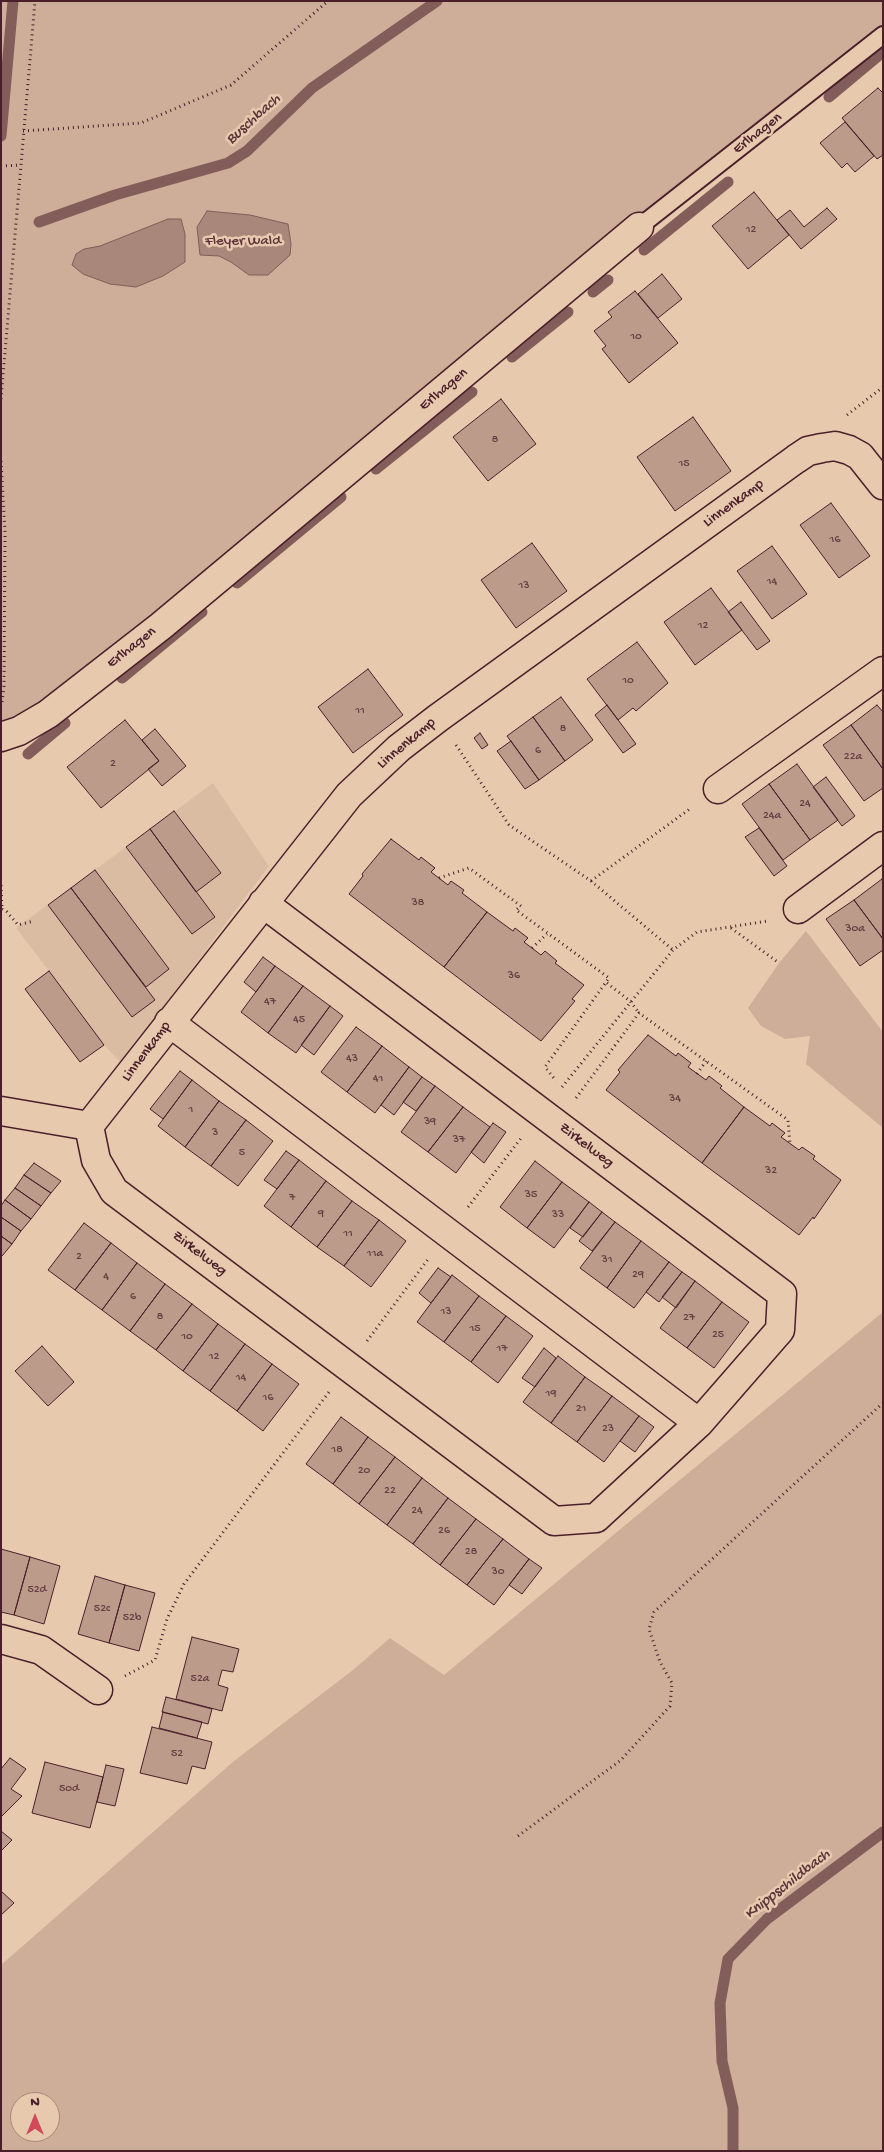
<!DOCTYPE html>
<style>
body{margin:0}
#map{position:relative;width:884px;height:2152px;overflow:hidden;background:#e7caae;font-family:"Gochi Hand",sans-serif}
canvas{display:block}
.frame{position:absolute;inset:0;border:2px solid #4a1f2b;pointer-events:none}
.north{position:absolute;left:10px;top:2092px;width:50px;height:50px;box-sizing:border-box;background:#e7caae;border:1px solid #a8867a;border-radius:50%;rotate:0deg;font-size:14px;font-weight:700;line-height:20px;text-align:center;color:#4a1f2b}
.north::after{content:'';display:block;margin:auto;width:18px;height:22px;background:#d1495b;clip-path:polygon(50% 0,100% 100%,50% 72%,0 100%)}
</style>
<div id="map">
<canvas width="884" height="2152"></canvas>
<div class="frame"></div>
<div class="north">N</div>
</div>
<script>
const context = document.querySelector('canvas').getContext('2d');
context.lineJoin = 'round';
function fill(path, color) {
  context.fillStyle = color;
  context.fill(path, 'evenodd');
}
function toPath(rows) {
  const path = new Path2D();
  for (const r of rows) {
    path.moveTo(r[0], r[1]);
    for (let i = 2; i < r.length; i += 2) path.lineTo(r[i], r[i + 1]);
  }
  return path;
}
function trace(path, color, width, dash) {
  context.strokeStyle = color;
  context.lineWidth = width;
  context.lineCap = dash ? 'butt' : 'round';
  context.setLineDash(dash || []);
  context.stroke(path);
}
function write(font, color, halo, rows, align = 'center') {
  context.font = font + ' "Gochi Hand",sans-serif';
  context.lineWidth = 5;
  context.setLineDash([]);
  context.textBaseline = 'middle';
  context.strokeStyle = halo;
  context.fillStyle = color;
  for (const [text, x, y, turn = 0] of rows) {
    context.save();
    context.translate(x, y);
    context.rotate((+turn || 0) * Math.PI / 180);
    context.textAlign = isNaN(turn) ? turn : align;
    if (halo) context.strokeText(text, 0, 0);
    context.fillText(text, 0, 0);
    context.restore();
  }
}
const built = toPath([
 [213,783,269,866,121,1063,104,1045,80,1062,25,989,49,971,16,928]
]);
const green = toPath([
 [1,1,883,1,883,35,1,737],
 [806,931,883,1032,883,1128,806,1064,810,1036,785,1039,761,1026,748,1008,779,963],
 [883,1312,883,2151,1,2151,1,1965,234,1761,353,1670,390,1638,444,1675],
 [20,2102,50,2102,50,2132,20,2132]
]);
const water = toPath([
 [207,211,250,215,288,224,291,244,290,255,268,275,249,275,231,262,219,256,200,255,197,227,207,211],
 [168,219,181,219,185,234,185,262,163,276,136,287,110,284,83,274,72,265,76,254,84,249,100,246,168,219]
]);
const stream = toPath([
 [829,97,883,52],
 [1,136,13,1],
 [39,222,115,195,228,163,247,151,312,88,437,1],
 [644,250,728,182],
 [593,292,608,280],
 [512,357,568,312],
 [376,469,472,392],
 [237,583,341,497],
 [122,678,202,612],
 [28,754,65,723],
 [733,2151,733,2108,722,2061,720,2003,728,1959,767,1919,883,1832]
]);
const building = toPath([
 [878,88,883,93,883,155,877,159,842,118,878,88],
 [845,122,874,156,855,172,847,163,842,168,820,143,845,122],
 [754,192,789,235,748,269,712,226,754,192],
 [827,208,837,219,801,249,777,220,790,210,804,227,827,208],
 [662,274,682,299,658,318,638,294,662,274],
 [635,291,678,343,629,383,602,349,606,346,594,331,612,317,608,312,635,291],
 [501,399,536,444,488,481,453,437,501,399],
 [693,417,731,471,675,511,637,457,693,417],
 [831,503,870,556,839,578,800,525,831,503],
 [532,543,567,591,516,628,481,580,532,543],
 [772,546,807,594,772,619,737,571,772,546],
 [711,588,742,630,695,665,664,622,711,588],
 [741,602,770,641,757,650,728,612,741,602],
 [637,642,668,683,636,711,633,708,618,720,587,679,637,642],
 [368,669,403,715,353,753,318,707,368,669],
 [561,697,593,740,565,761,533,717,561,697],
 [607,705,636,744,623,753,595,715,607,705],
 [877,705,883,712,883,769,851,725,877,705],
 [533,717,565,761,539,780,507,736,533,717],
 [125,720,159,761,101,808,67,767,125,720],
 [851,725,883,769,883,788,864,801,823,745,851,725],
 [155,729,186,766,162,786,148,769,159,761,142,740,155,729],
 [480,733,488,745,482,749,474,738,480,733],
 [511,741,539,780,525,789,497,751,511,741],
 [797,764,838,820,810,840,769,784,797,764],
 [826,777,855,816,842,826,813,787,826,777],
 [769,784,810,840,783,860,742,804,769,784],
 [174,811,221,873,196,892,150,829,174,811],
 [759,828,787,866,774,876,745,837,759,828],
 [150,829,215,917,192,934,126,847,150,829],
 [391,839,419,860,421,857,435,868,431,872,448,885,451,881,464,890,462,893,487,912,444,967,349,894,363,876,362,874,391,839],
 [95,870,169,969,146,987,71,888,95,870],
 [882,879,883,881,883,939,854,900,882,879],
 [71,888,155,1000,132,1017,48,905,71,888],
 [854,900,883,939,883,950,860,966,826,919,854,900],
 [487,912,513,931,515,928,528,938,524,942,541,955,545,951,557,961,555,963,584,985,572,999,575,1001,541,1041,444,967,487,912],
 [263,957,275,966,256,992,244,982,263,957],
 [275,966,303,986,268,1033,241,1012,275,966],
 [49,971,104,1045,80,1062,25,989,49,971],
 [303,986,330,1006,296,1053,268,1033,303,986],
 [330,1006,343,1016,314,1055,301,1045,330,1006],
 [356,1027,382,1046,347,1092,321,1072,356,1027],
 [648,1035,676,1056,678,1053,691,1063,688,1067,706,1080,709,1076,722,1086,720,1088,744,1107,702,1163,606,1090,620,1072,618,1070,648,1035],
 [382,1046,409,1067,375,1113,347,1092,382,1046],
 [409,1067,422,1077,394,1115,381,1105,409,1067],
 [180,1071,192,1080,163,1119,150,1109,180,1071],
 [422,1077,435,1086,416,1111,403,1102,422,1077],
 [192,1080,219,1101,185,1147,158,1126,192,1080],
 [435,1086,463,1107,428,1152,401,1132,435,1086],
 [219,1101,246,1120,211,1166,185,1147,219,1101],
 [463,1107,490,1127,456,1173,428,1152,463,1107],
 [744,1107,770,1126,772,1123,785,1133,781,1137,799,1150,802,1147,815,1156,813,1159,841,1180,814,1219,813,1217,799,1235,702,1163,744,1107],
 [246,1120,273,1141,238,1186,211,1166,246,1120],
 [493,1123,506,1132,484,1163,471,1152,493,1123],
 [286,1151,299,1160,277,1189,264,1180,286,1151],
 [299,1160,326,1181,291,1227,264,1206,299,1160],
 [535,1161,562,1182,527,1228,500,1207,535,1161],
 [34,1163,61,1181,51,1193,24,1175,34,1163],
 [24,1175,51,1193,41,1206,15,1188,24,1175],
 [326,1181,352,1201,317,1247,291,1227,326,1181],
 [562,1182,589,1202,554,1248,527,1228,562,1182],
 [15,1188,41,1206,31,1219,5,1200,15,1188],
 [5,1200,31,1219,21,1231,1,1217,1,1206,5,1200],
 [352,1201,379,1220,344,1266,317,1247,352,1201],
 [589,1202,602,1212,583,1237,570,1228,589,1202],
 [602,1212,615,1222,592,1251,579,1241,602,1212],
 [1,1217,21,1231,12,1244,1,1236,1,1217],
 [379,1220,406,1241,371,1287,344,1266,379,1220],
 [615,1222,641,1241,607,1288,580,1268,615,1222],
 [84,1223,111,1243,75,1290,48,1270,84,1223],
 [1,1236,12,1244,2,1256,1,1256,1,1236],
 [641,1241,669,1262,634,1308,607,1288,641,1241],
 [111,1243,137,1263,102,1310,75,1290,111,1243],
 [669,1262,682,1272,659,1302,646,1292,669,1262],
 [137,1263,165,1284,130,1331,102,1310,137,1263],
 [438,1268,451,1277,431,1303,419,1293,438,1268],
 [682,1272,695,1281,676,1308,662,1297,682,1272],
 [452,1275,479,1296,444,1342,417,1322,452,1275],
 [695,1281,722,1302,687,1348,660,1328,695,1281],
 [165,1284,192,1304,156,1350,130,1331,165,1284],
 [479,1296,506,1316,471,1362,444,1342,479,1296],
 [722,1302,749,1322,714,1368,687,1348,722,1302],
 [192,1304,218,1324,183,1371,156,1350,192,1304],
 [506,1316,533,1336,498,1383,471,1362,506,1316],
 [218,1324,245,1344,210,1391,183,1371,218,1324],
 [245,1344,272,1364,237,1411,210,1391,245,1344],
 [42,1346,74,1382,48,1406,15,1371,42,1346],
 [544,1348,556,1358,535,1387,522,1378,544,1348],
 [558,1356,585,1377,551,1423,523,1402,558,1356],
 [272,1364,299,1384,263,1431,237,1411,272,1364],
 [585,1377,612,1396,577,1442,551,1423,585,1377],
 [612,1396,639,1416,604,1462,577,1442,612,1396],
 [639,1416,654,1427,635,1452,620,1441,639,1416],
 [341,1417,368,1437,333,1484,306,1464,341,1417],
 [368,1437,395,1457,359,1504,333,1484,368,1437],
 [395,1457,422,1478,387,1525,359,1504,395,1457],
 [422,1478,448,1498,413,1544,387,1525,422,1478],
 [448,1498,476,1519,440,1565,413,1544,448,1498],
 [476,1519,503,1539,467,1585,440,1565,476,1519],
 [503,1539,529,1559,494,1605,467,1585,503,1539],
 [1,1549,30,1557,14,1615,1,1612,1,1549],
 [30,1557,60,1566,44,1624,14,1615,30,1557],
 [529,1559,542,1568,522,1594,509,1585,529,1559],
 [95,1576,125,1585,109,1643,78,1634,95,1576],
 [125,1585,155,1593,139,1651,109,1643,125,1585],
 [192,1637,239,1649,233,1672,222,1670,218,1685,228,1688,222,1711,176,1699,192,1637],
 [166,1697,212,1709,208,1724,162,1712,166,1697],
 [163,1712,202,1722,197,1738,159,1728,163,1712],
 [152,1727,212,1742,205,1769,192,1766,187,1784,140,1773,152,1727],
 [10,1758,26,1769,11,1789,22,1796,1,1817,1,1769,10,1758],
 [45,1762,103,1777,90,1828,32,1813,45,1762],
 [106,1765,124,1769,115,1806,97,1802,106,1765],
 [1,1831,12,1840,1,1851,1,1831],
 [1,1891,14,1903,1,1915,1,1891]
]);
const path = toPath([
 [23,131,141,123,231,85,328,1],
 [1,166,21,165],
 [1,399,35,1],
 [847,415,883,387],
 [1,461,5,532,4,687,1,687],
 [2,702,4,687],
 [456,745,509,825,591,881,673,950],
 [439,878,469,868,521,906,516,910,609,978,545,1067,556,1081],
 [591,881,691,808],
 [1,885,2,909],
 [2,909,7,912,18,925,34,921],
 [731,928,779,963],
 [532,948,547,934],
 [607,983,630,1001,639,1013],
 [697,1074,706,1061],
 [562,1087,673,950,697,932,768,921],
 [576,1098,639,1013,788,1120,790,1144],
 [468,1207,522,1137],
 [367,1341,429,1258],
 [125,1676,155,1660,167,1619,184,1584,329,1392],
 [518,1836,621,1760,670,1706,672,1683,660,1662,649,1629,654,1612,883,1403]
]);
const lane = toPath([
 [639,227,883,35]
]);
const street = toPath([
 [1,737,19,731,48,714,161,626,639,227],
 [718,789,883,671],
 [798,909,883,846],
 [169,1022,699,1423],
 [1,1111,89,1126,349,795,399,748,438,718,796,459,808,451,822,448,835,446,849,450,860,456,883,485],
 [89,1126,96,1160,114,1191,554,1521,596,1518,699,1423,780,1330,782,1294,263,903],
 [1,1639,41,1650,98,1690]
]);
const numberNames = [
 ["12",751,230],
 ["10",636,337],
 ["8",495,440],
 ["15",684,464],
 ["16",835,540],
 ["14",772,582],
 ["13",524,586],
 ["12",703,626],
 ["10",628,681],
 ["11",360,711],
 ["8",563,729],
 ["6",538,751],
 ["22a",853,757],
 ["2",113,764],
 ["24",805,804],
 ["24a",772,816],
 ["38",418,903],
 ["30a",855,929],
 ["36",514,976],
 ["47",270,1002],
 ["45",299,1020],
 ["43",352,1059],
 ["41",378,1079],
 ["34",675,1099],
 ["1",191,1110],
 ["39",430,1122],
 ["3",215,1133],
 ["37",459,1140],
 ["5",242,1153],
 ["32",771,1171],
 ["35",531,1195],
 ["7",292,1198],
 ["9",321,1214],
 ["33",558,1215],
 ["11",348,1234],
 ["11a",375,1254],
 ["2",79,1257],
 ["31",607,1260],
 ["29",638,1275],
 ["4",106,1277],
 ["6",133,1297],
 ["13",446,1312],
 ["8",160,1317],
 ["27",689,1318],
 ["15",475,1329],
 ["25",718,1335],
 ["10",187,1337],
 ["17",502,1349],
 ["12",214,1357],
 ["14",241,1378],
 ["19",551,1394],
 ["16",268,1398],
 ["21",581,1409],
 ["23",608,1429],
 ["18",337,1450],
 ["20",364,1471],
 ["22",390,1491],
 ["24",417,1511],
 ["26",444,1531],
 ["28",471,1552],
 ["30",498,1572],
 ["52d",37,1590],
 ["52c",102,1609],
 ["52b",132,1618],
 ["52a",200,1679],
 ["52",177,1754],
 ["50d",69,1789]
];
const streetNames = [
 ["Erlhagen",758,134,-38],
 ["Erlhagen",444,390,-40],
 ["Linnenkamp",734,504,-36],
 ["Erlhagen",132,648,-38],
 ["Linnenkamp",407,744,-40],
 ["Linnenkamp",147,1052,-53],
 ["Zirkelweg",586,1146,37],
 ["Zirkelweg",199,1254,37]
];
const parkNames = [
 ["Fleyer Wald",243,242]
];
const waterNames = [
 ["Buschbach",254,120,-42],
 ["Knippschildbach",788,1885,-38]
];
fill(built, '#dabca3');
fill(green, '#ceae99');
fill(water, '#a9877a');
trace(water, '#835d5a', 1);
trace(stream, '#835d5a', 11);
fill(building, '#bc9b8a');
trace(building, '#4a1f2b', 1);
trace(lane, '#4a1f2b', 20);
trace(street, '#4a1f2b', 31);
trace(path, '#4a1f2b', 3, [1, 4]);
trace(lane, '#e7caae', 16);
trace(street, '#e7caae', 28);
write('12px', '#663e43', null, numberNames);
write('15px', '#4a1f2b', '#e7caae', streetNames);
write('15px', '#5e343c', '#e7caae', parkNames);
write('italic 16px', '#5d343b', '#e7caae', waterNames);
</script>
